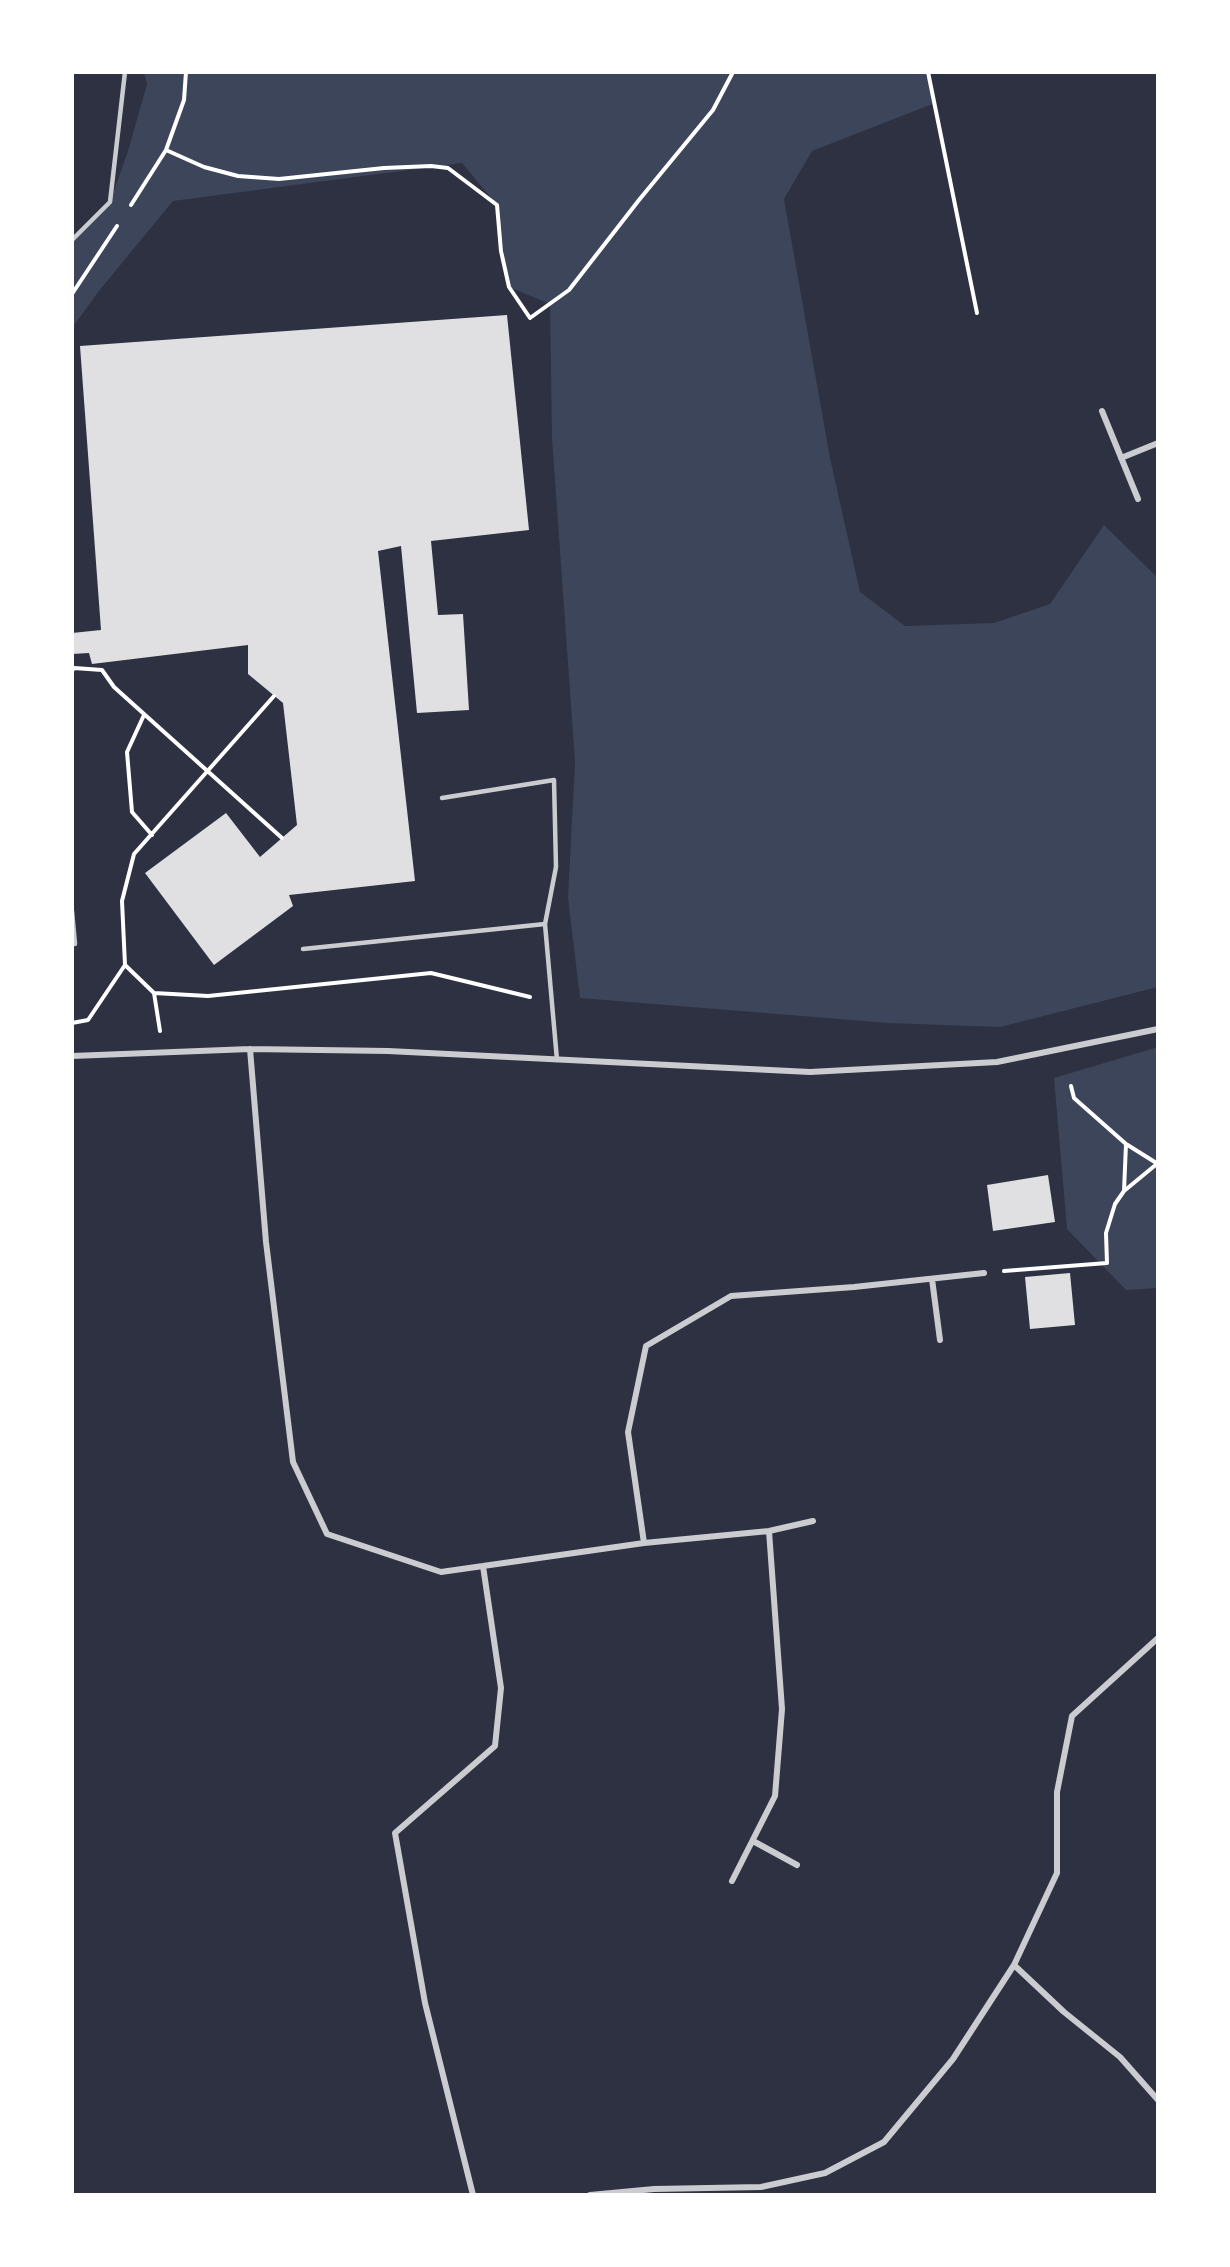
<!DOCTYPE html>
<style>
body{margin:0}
#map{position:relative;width:1230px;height:2267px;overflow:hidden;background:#2d3142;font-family:Commissioner,sans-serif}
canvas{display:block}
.frame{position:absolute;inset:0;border:74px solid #fff;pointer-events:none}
</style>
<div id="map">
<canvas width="1230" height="2267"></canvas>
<div class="frame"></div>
</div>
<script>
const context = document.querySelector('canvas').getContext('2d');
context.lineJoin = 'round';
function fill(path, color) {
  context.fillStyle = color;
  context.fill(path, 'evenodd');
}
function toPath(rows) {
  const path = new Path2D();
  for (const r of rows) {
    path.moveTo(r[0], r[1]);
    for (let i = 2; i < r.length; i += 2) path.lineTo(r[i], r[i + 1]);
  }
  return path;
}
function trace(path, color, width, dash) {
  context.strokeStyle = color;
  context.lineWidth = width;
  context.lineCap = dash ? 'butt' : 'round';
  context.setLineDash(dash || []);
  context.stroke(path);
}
const green = toPath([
 [144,72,925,72,935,103,812,151,784,199,830,458,860,592,905,626,994,623,1050,604,1104,525,1158,578,1158,987,1000,1027,888,1023,580,998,568,898,575,762,552,438,550,304,509,287,497,205,462,163,173,201,99,291,72,328,72,240,110,202,128,151,147,84],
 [1158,1047,1158,1288,1126,1290,1067,1229,1054,1078]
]);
const building = toPath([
 [507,315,529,530,431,541,438,615,463,614,469,710,417,713,401,546,378,551,415,881,289,895,293,906,214,965,145,873,226,813,260,857,297,825,283,703,248,674,248,645,92,664,89,653,72,654,72,633,101,630,80,346],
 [1048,1175,1055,1222,993,1231,987,1185],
 [1070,1273,1075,1325,1030,1329,1025,1277]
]);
const path = toPath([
 [928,72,977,313],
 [166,150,204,167,238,176,279,179,384,168,431,166,448,168,497,205,501,251,509,287,530,318,569,290,639,200,713,110,733,72],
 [131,205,166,150,184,100,186,72],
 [72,294,117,226],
 [72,671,74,668,102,670,114,687,282,838],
 [144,715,127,752,132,812,152,835],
 [125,965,122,901,134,854,274,696],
 [154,993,208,996,431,973,530,997],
 [72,1023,88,1020,125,965,154,993,160,1031],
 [1071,1086,1074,1098,1126,1144,1158,1164],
 [1124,1191,1126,1144],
 [1004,1271,1107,1263,1106,1233,1115,1204,1124,1191,1158,1163]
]);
const service = toPath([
 [72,240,110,202,125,72],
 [442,798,554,780,556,867,545,924],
 [72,911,75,944,72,944],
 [303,949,545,924,557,1060]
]);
const minor = toPath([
 [1102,411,1138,499],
 [1121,458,1158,443],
 [250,1049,266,1242,293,1462,327,1534,441,1572,644,1543,769,1531,813,1521],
 [72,1056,250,1049,388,1051,810,1072,997,1062,1158,1029],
 [932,1279,940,1340],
 [644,1543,628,1432,646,1346,731,1296,854,1287,984,1273],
 [753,1841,797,1865],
 [732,1881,775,1796,782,1709,769,1531],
 [1014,1965,1064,2012,1120,2057,1158,2100],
 [473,2195,425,2003,395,1833,495,1746,501,1688,483,1566],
 [590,2195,654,2189,761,2187,825,2173,884,2142,953,2059,1014,1965,1057,1873,1057,1792,1072,1716,1158,1638]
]);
fill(green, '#3c4559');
fill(building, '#e0e0e3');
trace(path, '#fff', 4);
trace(service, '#caccd0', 4.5);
trace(minor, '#caccd0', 6);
</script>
